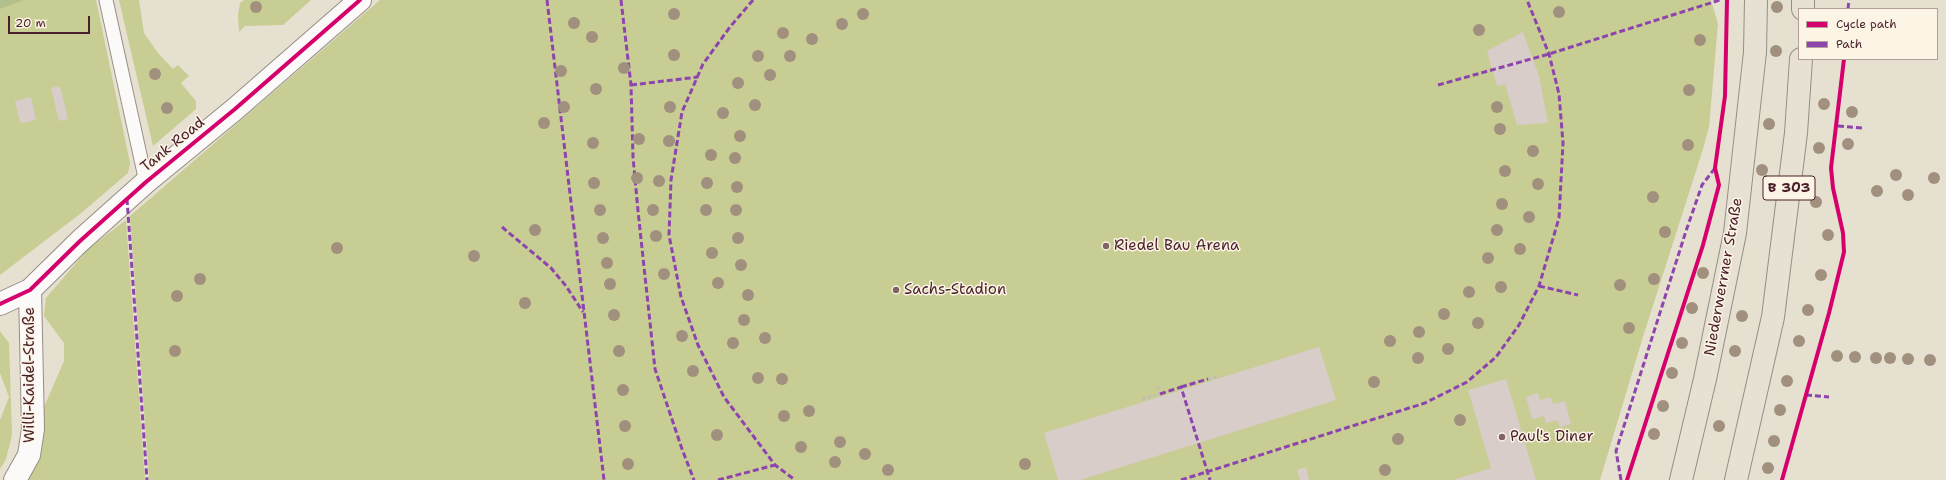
<!DOCTYPE html>
<meta charset="utf-8">
<style>
body{margin:0}
#map{position:relative;width:1946px;height:480px;overflow:hidden;background:#e6e0d0;font-family:"Shantell Sans",sans-serif}
canvas{display:block}
.legend{position:absolute;left:1798px;top:8px;width:140px;height:52px;box-sizing:border-box;background:#fcf5e5;border:1px solid #b59f9b;margin:0;padding:5px 7px;list-style:none;font-size:12px;color:#4a1f2b}
.legend li{display:flex;align-items:center;gap:8px;height:20px}
.legend b{width:20px;border:1px solid #b59f9b}
.scale{position:absolute;left:8px;top:16px;width:82px;height:18px;box-sizing:border-box;border:2px solid #4a1f2b;border-top:0;padding-left:5px;font-size:12px;line-height:14px;white-space:nowrap;color:#4a1f2b;-webkit-text-stroke:3px #fcf5e5;paint-order:stroke}
</style>
<div id="map">
<canvas width="1946" height="480"></canvas>
<ul class="legend">
<li><b style="height:5px;background:#d6006c"></b>Cycle path</li>
<li><b style="height:5px;background:#8e44ad"></b>Path</li>
</ul>
<div class="scale">20 m</div>
</div>
<script>
const context = document.querySelector('canvas').getContext('2d');
context.lineJoin = 'round';
function fill(path, color) {
  context.fillStyle = color;
  context.fill(path, 'evenodd');
}
function toPath(rows) {
  const path = new Path2D();
  for (const r of rows) {
    path.moveTo(r[0], r[1]);
    for (let i = 2; i < r.length; i += 2) path.lineTo(r[i], r[i + 1]);
  }
  return path;
}
function trace(path, color, width, dash) {
  context.strokeStyle = color;
  context.lineWidth = width;
  context.lineCap = dash ? 'butt' : 'round';
  context.setLineDash(dash || []);
  context.stroke(path);
}
function write(font, color, halo, rows, align = 'center') {
  context.font = font + ' "Shantell Sans",sans-serif';
  context.lineWidth = 3;
  context.setLineDash([]);
  context.textBaseline = 'middle';
  context.strokeStyle = halo;
  context.fillStyle = color;
  for (const [text, x, y, turn = 0] of rows) {
    context.save();
    context.translate(x, y);
    context.rotate((+turn || 0) * Math.PI / 180);
    context.textAlign = isNaN(turn) ? turn : align;
    if (halo) context.strokeText(text, 0, 0);
    context.fillText(text, 0, 0);
    context.restore();
  }
}
const green = toPath([
 [0,0,96,0,130,163,128,173,80,214,0,275],
 [119,0,139,0,144,33,158,53,173,69,178,65,189,76,181,83,196,101,196,109,153,146],
 [244,0,311,0,283,25,245,26,239,32,238,15,240,3],
 [380,0,1711,0,1718,24,1709,127,1703,149,1642,340,1600,480,149,480,130,216],
 [126,220,145,480,28,480,38,455,44,407,64,361,64,343,44,316,46,298,88,249],
 [0,331,9,343,12,435,6,459,0,469,0,420,9,397,0,373]
]);
const forest = toPath([
 [0,0,24,0,0,9]
]);
const building = toPath([
 [1523,32,1539,76,1548,123,1517,125,1505,84,1497,86,1487,51],
 [60,86,68,119,59,121,51,88],
 [31,97,36,120,20,123,15,101],
 [1319,347,1336,400,1080,480,1058,480,1044,433],
 [1506,379,1536,480,1453,480,1491,468,1468,390],
 [1538,393,1540,400,1551,397,1553,404,1565,401,1571,424,1560,427,1557,420,1546,423,1544,416,1532,419,1526,397],
 [1306,467,1309,480,1300,480,1297,470]
]);
const path = toPath([
 [1208,379,1220,376],
 [1142,399,1160,394,1157,385]
]);
const service = toPath([
 [106,0,146,182]
]);
const minor = toPath([
 [0,304,30,290,80,241,146,182,235,109,360,0],
 [15,480,29,455,33,429,30,290]
]);
const primary = toPath([
 [1803,9,1803,0],
 [1681,480,1705,379,1735,233,1755,52,1756,0],
 [1736,480,1773,317,1796,133,1801,59]
]);
const quiet = toPath([
 [547,0,604,480],
 [621,0,631,85,633,157,638,211,655,369,682,449,694,480],
 [753,0,730,27,703,64,682,112,671,180,669,235,681,297,698,345,724,397,775,465,795,480],
 [1848,9,1849,0],
 [631,85,698,77],
 [1438,85,1549,54,1720,0],
 [1838,126,1862,128],
 [127,199,147,480],
 [502,227,551,268,566,286,583,312],
 [1539,286,1578,295],
 [1181,387,1208,379],
 [1160,394,1181,387,1210,480],
 [1806,395,1829,397],
 [718,480,775,465],
 [1181,480,1425,403,1467,382,1496,357,1519,325,1539,286,1559,218,1563,143,1559,94,1549,54,1527,0],
 [1621,480,1616,451,1686,231,1702,185,1715,168]
]);
const cycleway = toPath([
 [0,304,30,290,80,241,146,182,235,109,360,0],
 [1627,480,1703,245,1719,185,1715,168,1725,96,1727,0],
 [1782,480,1829,313,1844,252,1843,233,1833,188,1831,168,1844,59]
]);
const trees = [
 [256,7],
 [1777,7],
 [1559,12],
 [674,14],
 [863,14],
 [574,23],
 [842,24],
 [1479,30],
 [783,33],
 [592,37],
 [812,39],
 [1700,40],
 [1776,51],
 [674,55],
 [758,56],
 [790,56],
 [624,68],
 [561,71],
 [155,74],
 [770,75],
 [738,83],
 [596,89],
 [1689,90],
 [1824,104],
 [755,105],
 [564,107],
 [670,107],
 [1497,107],
 [167,108],
 [1852,112],
 [723,113],
 [544,123],
 [1769,124],
 [1500,129],
 [740,136],
 [639,139],
 [669,141],
 [593,143],
 [1848,144],
 [1688,145],
 [1819,148],
 [1533,151],
 [711,155],
 [735,158],
 [1762,170],
 [1505,171],
 [1896,175],
 [637,178],
 [1934,178],
 [659,181],
 [594,183],
 [707,183],
 [1538,184],
 [737,187],
 [1877,191],
 [1908,195],
 [1653,197],
 [1816,202],
 [1502,204],
 [600,210],
 [653,210],
 [706,210],
 [736,210],
 [1529,217],
 [535,230],
 [1497,230],
 [1665,232],
 [1828,235],
 [656,236],
 [603,238],
 [738,238],
 [337,248],
 [1520,249],
 [712,253],
 [474,256],
 [1488,258],
 [607,263],
 [741,265],
 [1703,273],
 [664,274],
 [1821,275],
 [200,279],
 [1654,279],
 [718,283],
 [610,284],
 [1620,285],
 [1501,287],
 [1469,292],
 [748,295],
 [177,296],
 [525,303],
 [1692,308],
 [1808,310],
 [1444,314],
 [614,315],
 [1742,316],
 [744,320],
 [1478,323],
 [1629,328],
 [1419,332],
 [682,336],
 [765,338],
 [1390,341],
 [1799,341],
 [733,343],
 [1682,343],
 [1448,349],
 [175,351],
 [619,351],
 [1735,351],
 [1837,356],
 [1855,357],
 [1418,358],
 [1876,358],
 [1890,358],
 [1908,359],
 [1930,360],
 [693,371],
 [1672,373],
 [758,378],
 [782,379],
 [1787,381],
 [1374,382],
 [623,390],
 [1663,406],
 [1780,410],
 [809,411],
 [784,416],
 [1460,420],
 [625,426],
 [1719,426],
 [1654,434],
 [717,435],
 [1398,439],
 [1774,441],
 [840,442],
 [801,447],
 [865,454],
 [835,462],
 [628,464],
 [1025,464],
 [1768,468],
 [888,470],
 [1385,470]
];
const markers = [
 [1106,246,4,"#816365"],
 [896,290,4,"#816365"],
 [1502,437,4,"#816365"]
];
const shields = [
 [1789,188,52]
];
const shieldNames = [
 ["B 303",1789,188]
];
const streetNames = [
 ["Tank Road",173,145,-39],
 ["Niederwerrner Straße",1724,277,-80],
 ["Willi-Kaidel-Straße",30,375,-90]
];
const poiNames = [
 ["Riedel Bau Arena",1114,246],
 ["Sachs-Stadion",904,290],
 ["Paul's Diner",1510,437]
];
fill(green, '#c7cd93');
fill(forest, '#b3c08d');
fill(building, '#d8cdc9');
trace(service, '#978d87', 15);
trace(minor, '#978d87', 24);
trace(primary, '#978d87', 24);
trace(path, '#c2bcbb', 2.5, [3, 3]);
trace(service, '#fbfaf8', 13);
trace(minor, '#fbfaf8', 22);
trace(primary, '#e6e1d3', 22);
trace(quiet, '#8e44ad', 3, [6, 3]);
trace(cycleway, '#d6006c', 4);
context.fillStyle = '#a1907e';
for (const [x, y] of trees) {
  context.beginPath();
  context.arc(x, y, 6, 0, 2 * Math.PI);
  context.fill();
}
for (const [x, y, r, color] of markers) {
  const dot = new Path2D();
  dot.arc(x, y, r, 0, 2 * Math.PI);
  context.fillStyle = color;
  context.fill(dot);
  trace(dot, '#fcf5e5', 1.5);
}
for (const [x, y, w] of shields) {
  const box = new Path2D();
  box.roundRect(x - w / 2, y - 12, w, 24, 3);
  context.fillStyle = '#fcf5e5';
  context.fill(box);
  trace(box, '#4a1f2b', 1);
}
write('bold 14px', '#4a1f2b', null, shieldNames);
write('15px', '#4a1f2b', '#fcf5e5', streetNames);
write('15px', '#4a1f2b', '#fcf5e5', poiNames, 'left');
</script>
